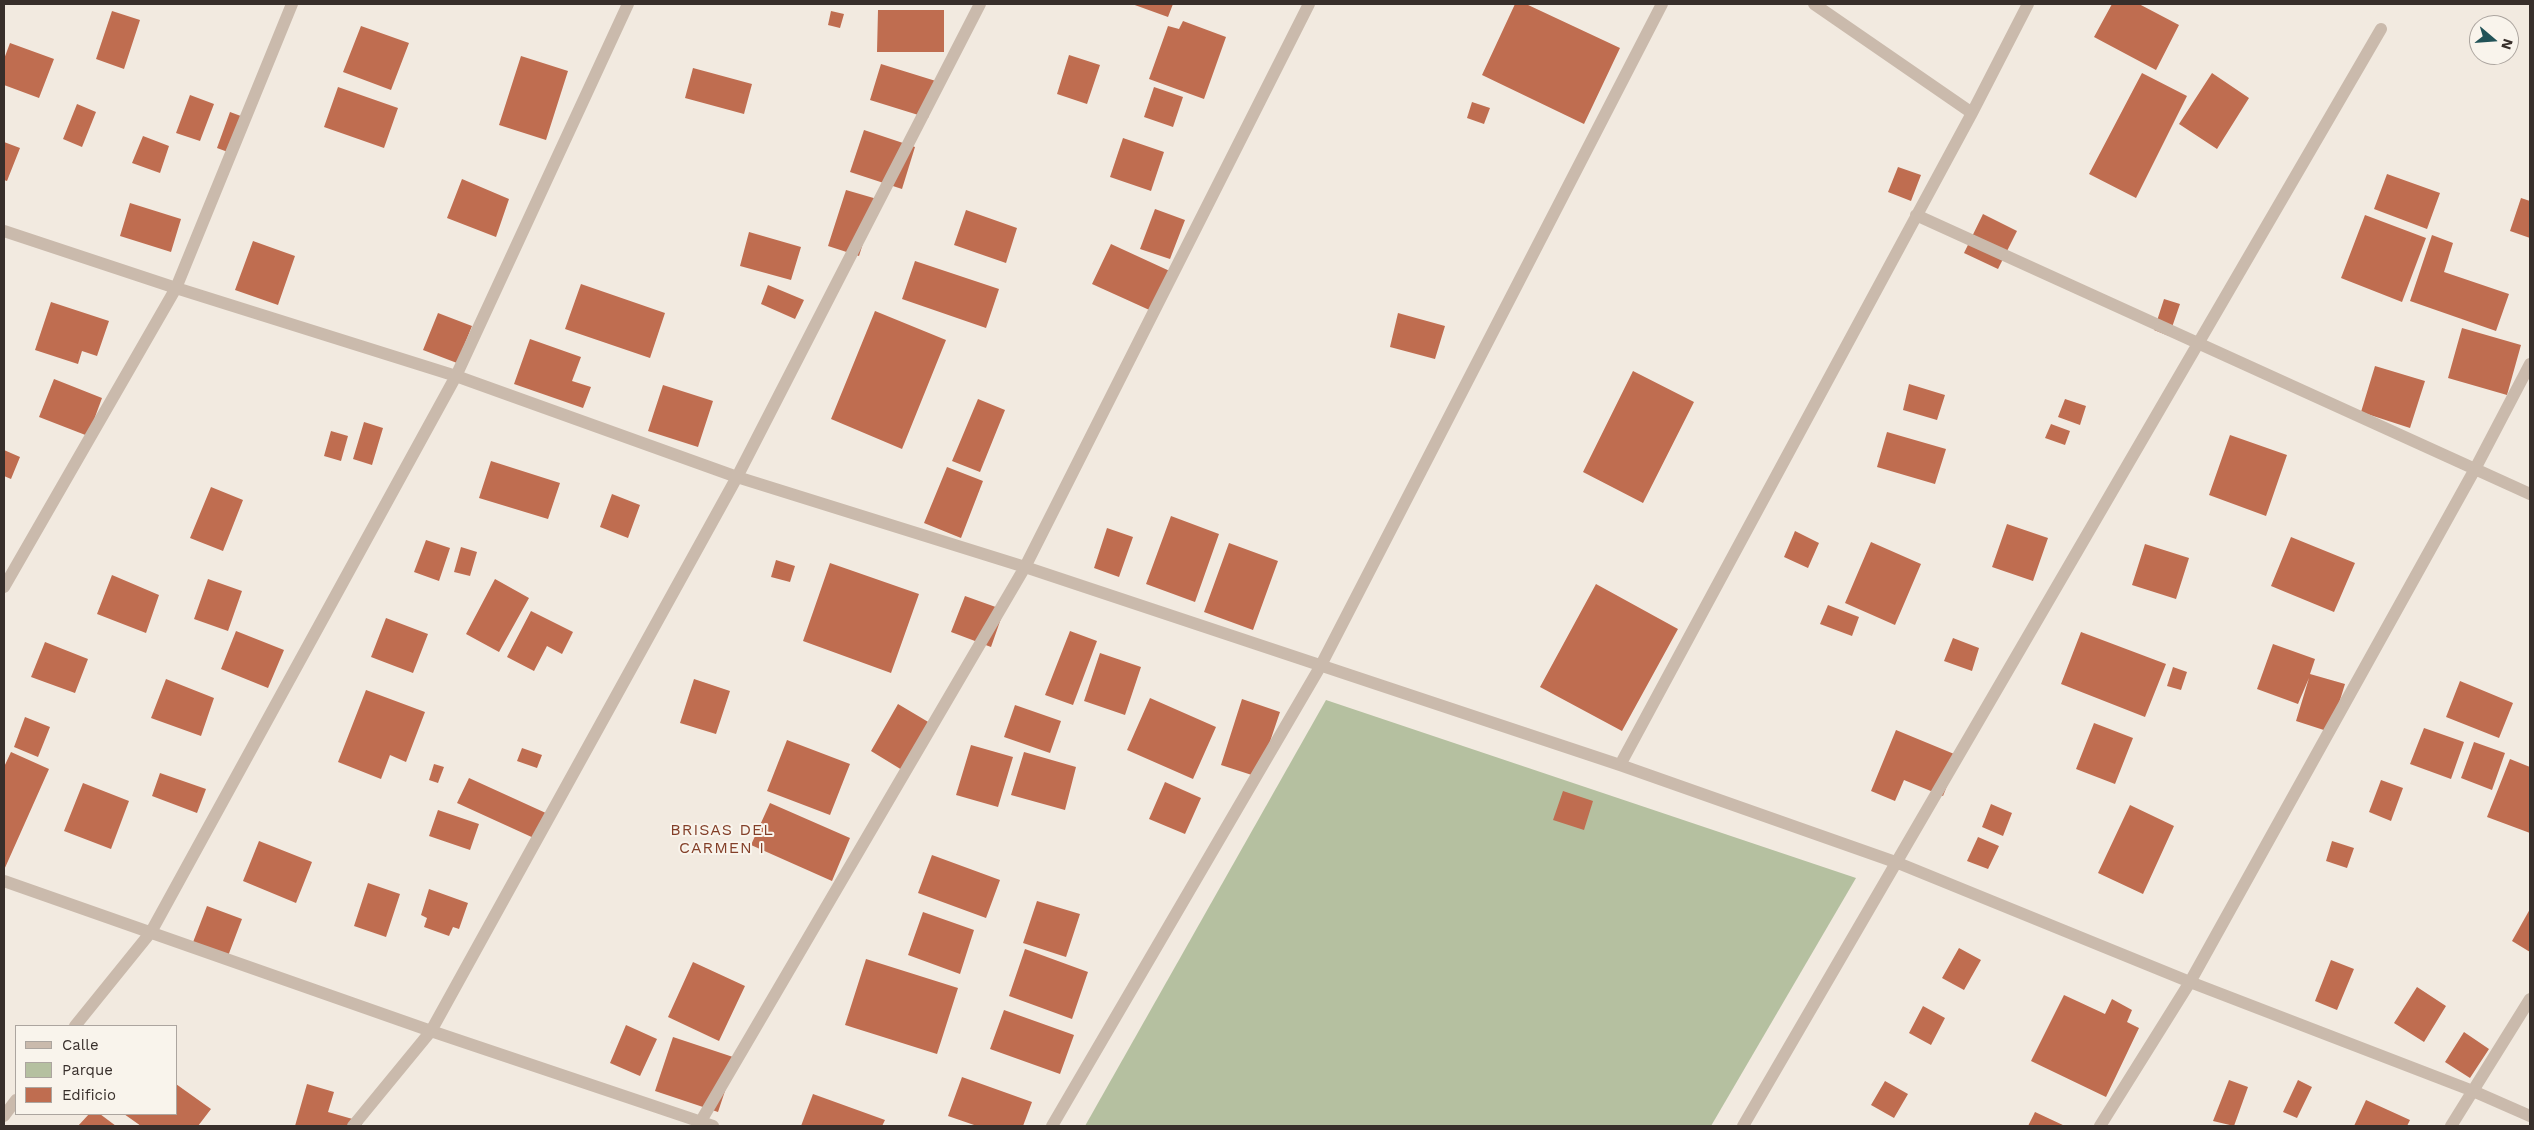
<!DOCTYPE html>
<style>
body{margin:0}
#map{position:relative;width:2534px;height:1130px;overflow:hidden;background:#f2eae0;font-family:"Work Sans",sans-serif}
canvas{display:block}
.frame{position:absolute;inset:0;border:5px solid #382f2b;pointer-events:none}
.legend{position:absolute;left:15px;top:1025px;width:162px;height:90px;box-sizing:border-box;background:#f9f4ec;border:1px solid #aca59f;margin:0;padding:6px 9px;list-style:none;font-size:15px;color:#382f2b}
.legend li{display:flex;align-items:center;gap:10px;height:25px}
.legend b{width:25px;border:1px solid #aca59f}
.north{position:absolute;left:2469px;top:15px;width:50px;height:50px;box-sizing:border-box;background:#f9f4ec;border:1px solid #aca59f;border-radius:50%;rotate:108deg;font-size:14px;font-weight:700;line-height:20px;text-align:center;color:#382f2b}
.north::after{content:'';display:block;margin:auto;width:18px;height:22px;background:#225358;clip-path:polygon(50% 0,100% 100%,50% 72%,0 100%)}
</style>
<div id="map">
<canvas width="2534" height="1130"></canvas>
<div class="frame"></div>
<ul class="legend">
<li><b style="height:6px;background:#cabaac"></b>Calle</li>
<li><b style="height:14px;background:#b5c0a0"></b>Parque</li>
<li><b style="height:14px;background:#bf6d50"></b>Edificio</li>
</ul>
<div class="north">N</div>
</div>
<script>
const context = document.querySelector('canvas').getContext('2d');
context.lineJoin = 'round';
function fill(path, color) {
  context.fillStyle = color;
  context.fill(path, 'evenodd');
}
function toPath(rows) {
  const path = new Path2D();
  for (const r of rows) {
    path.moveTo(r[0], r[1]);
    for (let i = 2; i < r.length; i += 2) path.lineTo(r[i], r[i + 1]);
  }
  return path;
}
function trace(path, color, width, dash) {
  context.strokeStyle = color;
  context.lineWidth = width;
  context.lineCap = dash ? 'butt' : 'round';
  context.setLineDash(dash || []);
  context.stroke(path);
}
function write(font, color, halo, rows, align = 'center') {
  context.font = font + ' "Work Sans",sans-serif';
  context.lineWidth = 4;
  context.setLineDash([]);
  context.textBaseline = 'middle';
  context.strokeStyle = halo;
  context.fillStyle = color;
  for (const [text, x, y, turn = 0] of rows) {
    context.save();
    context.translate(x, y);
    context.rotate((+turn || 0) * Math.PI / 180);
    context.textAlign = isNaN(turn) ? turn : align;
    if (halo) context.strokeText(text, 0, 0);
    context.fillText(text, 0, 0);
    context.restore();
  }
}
const green = toPath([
 [1326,700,1856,878,1711,1126,1085,1126]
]);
const building = toPath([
 [1132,4,1173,4,1168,17],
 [1515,4,1526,4,1620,48,1584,124,1482,75],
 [2112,4,2139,4,2179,25,2156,70,2094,37],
 [878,10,944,10,944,52,877,52],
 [112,11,140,20,124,69,96,59],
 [831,11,844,14,840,28,828,25],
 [1183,21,1226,37,1204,99,1149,79,1168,26,1179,29],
 [361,26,409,43,391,90,343,72],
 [10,43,54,59,39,98,4,85,4,59],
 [1069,55,1100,65,1087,104,1057,94],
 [521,56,568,71,546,140,499,125],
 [881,64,939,82,928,118,870,100],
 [693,68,752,84,744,114,685,98],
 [2142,73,2187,96,2136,198,2089,174],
 [2212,73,2249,98,2217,149,2179,124],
 [338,87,398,108,384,148,324,127],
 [1154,87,1183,97,1173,127,1144,117],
 [190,95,214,104,200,141,176,133],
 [1472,102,1490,108,1484,124,1467,118],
 [77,104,96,112,82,147,63,139],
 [230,112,249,119,236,155,217,148],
 [864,130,915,147,902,189,850,172],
 [143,136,169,146,160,173,132,163],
 [1123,138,1164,152,1151,191,1110,177],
 [4,142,20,148,7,181,4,180],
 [1898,167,1921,175,1911,201,1888,192],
 [2387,174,2440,193,2427,229,2374,209],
 [462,179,509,199,496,237,447,218],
 [846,190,877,199,859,256,828,246],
 [2521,198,2530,201,2530,238,2510,231],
 [130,203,181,219,171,252,120,236],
 [1155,209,1185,220,1170,259,1140,249],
 [966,210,1017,228,1006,263,954,245],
 [1983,214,2017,231,1998,269,1964,253],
 [2365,215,2426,238,2402,302,2341,278],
 [749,232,801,247,791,280,740,266],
 [2432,235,2453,243,2444,272,2509,294,2496,331,2410,301],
 [253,241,295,256,278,305,235,290],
 [1111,244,1174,273,1156,313,1092,284],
 [915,261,999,289,986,328,902,299],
 [581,284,665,313,650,358,565,329],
 [768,285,804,300,795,319,761,304],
 [2164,299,2180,304,2169,336,2154,330],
 [51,302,109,321,97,356,82,351,78,364,35,350],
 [875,311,946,340,902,449,831,419],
 [438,313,472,326,457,363,423,350],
 [1398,313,1445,326,1435,359,1390,347],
 [2462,328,2521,345,2507,395,2448,378],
 [530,339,581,357,572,381,591,387,583,408,514,384],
 [2375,366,2425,381,2410,428,2361,412],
 [1633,371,1694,402,1643,503,1583,472],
 [54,379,102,398,88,436,39,417],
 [1909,384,1945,395,1937,420,1903,410],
 [663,385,713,401,698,447,648,431],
 [978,399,1005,410,980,472,952,461],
 [2065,399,2086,406,2080,425,2058,417],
 [364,422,383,428,372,465,353,459],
 [2051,424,2070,431,2065,445,2045,438],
 [331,431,348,436,341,461,324,456],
 [1887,432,1946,449,1935,484,1877,467],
 [2230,435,2287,455,2266,516,2209,495],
 [4,450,20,457,11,479,4,476],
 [491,461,560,483,548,519,479,498],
 [947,467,983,481,961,538,924,523],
 [211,487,243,500,223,551,190,538],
 [612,494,640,505,628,538,600,527],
 [1171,516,1219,534,1195,602,1146,584],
 [2007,524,2048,538,2033,581,1992,567],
 [1107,528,1133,537,1119,577,1094,568],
 [1795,531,1819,543,1808,568,1784,557],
 [2291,537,2355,563,2334,612,2271,586],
 [426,540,450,548,439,581,414,572],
 [1871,542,1921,564,1895,625,1845,603],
 [1229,543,1278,561,1253,630,1204,612],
 [2145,544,2189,558,2176,599,2132,585],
 [461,547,477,552,470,576,454,572],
 [776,560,795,566,790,582,771,577],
 [830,563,919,594,891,673,803,641],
 [112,575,159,595,146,633,97,614],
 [208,579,242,591,228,631,194,619],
 [495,579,529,598,499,652,466,634],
 [1596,584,1678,629,1622,731,1540,687],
 [965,596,1004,610,991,647,951,632],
 [1828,605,1859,617,1852,636,1820,624],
 [531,611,573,632,562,654,547,646,534,671,507,657],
 [386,618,428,634,413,673,371,657],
 [236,631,284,650,268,688,221,669],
 [1070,631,1097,641,1073,705,1045,695],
 [2081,632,2166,664,2145,717,2061,684],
 [1953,638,1979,648,1972,671,1944,661],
 [45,642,88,659,75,693,31,677],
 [2273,644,2315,659,2310,674,2345,684,2330,732,2296,721,2309,678,2298,704,2257,689],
 [1100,653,1141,667,1125,715,1084,701],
 [2173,667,2187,672,2181,690,2167,686],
 [166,679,214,698,201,736,151,718],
 [694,679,730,691,716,734,680,723],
 [2460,681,2513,703,2499,738,2446,717],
 [366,690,425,712,406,762,390,755,381,779,338,762],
 [1150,698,1216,727,1193,779,1127,750],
 [1242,699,1280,712,1258,777,1221,765],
 [898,704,935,726,907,773,871,751],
 [1015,705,1061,721,1050,753,1004,737],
 [25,717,50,727,38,757,14,747],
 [2094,723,2133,738,2115,784,2076,769],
 [2424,728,2464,742,2451,779,2410,764],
 [1896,730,1959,756,1943,796,1904,780,1895,801,1871,791],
 [787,740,850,764,830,815,767,791],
 [2474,742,2505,753,2492,790,2461,778],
 [971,745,1013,757,998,807,956,795],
 [522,748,542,755,537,768,517,761],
 [11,752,49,769,4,870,4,767],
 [1024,752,1076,767,1065,810,1011,795],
 [2510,759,2530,767,2530,833,2487,817],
 [434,764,444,767,438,783,429,780],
 [160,773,206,789,197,813,152,796],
 [469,778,548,814,536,839,457,803],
 [2381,780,2403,788,2391,821,2369,812],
 [1165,782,1201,798,1185,834,1149,819],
 [83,783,129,801,111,849,64,831],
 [1563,791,1593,801,1584,830,1553,820],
 [770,803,850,838,832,881,751,845],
 [1991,804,2012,813,2003,836,1982,827],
 [2130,805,2174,826,2143,894,2098,873],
 [438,810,479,824,470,850,429,836],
 [1978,837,1999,846,1988,869,1967,861],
 [259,841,312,862,296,903,243,881],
 [2332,841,2354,848,2347,868,2326,861],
 [932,855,1000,880,986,918,918,893],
 [368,883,400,894,386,937,354,926],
 [429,889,468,903,459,929,453,927,449,936,424,927,427,918,421,915],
 [1037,901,1080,914,1066,957,1023,943],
 [207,906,242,919,225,964,190,950],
 [2530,909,2530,952,2512,941],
 [923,912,974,930,960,974,908,955],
 [1959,948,1981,960,1964,990,1942,978],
 [1025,949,1088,972,1072,1019,1009,996],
 [866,959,958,988,937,1054,845,1025],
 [2331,960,2354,969,2337,1010,2315,1001],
 [693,962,745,986,719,1041,668,1017],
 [2417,987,2446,1006,2424,1042,2394,1023],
 [2064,995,2105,1014,2112,999,2132,1010,2127,1022,2139,1028,2106,1097,2031,1061],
 [1923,1006,1945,1018,1931,1045,1909,1033],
 [1004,1010,1074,1035,1060,1074,990,1049],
 [626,1025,657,1039,640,1076,610,1063],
 [2464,1032,2489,1049,2470,1078,2445,1062],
 [673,1037,736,1058,718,1112,655,1091],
 [962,1077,1032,1102,1023,1126,977,1126,948,1116],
 [2229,1080,2248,1087,2234,1126,2213,1121],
 [2298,1080,2312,1087,2297,1118,2283,1112],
 [1885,1081,1908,1094,1894,1118,1871,1105],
 [176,1084,211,1109,198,1126,141,1126,124,1114,176,1114],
 [307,1084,334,1092,328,1112,363,1122,361,1126,295,1126],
 [813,1094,885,1120,882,1126,801,1126],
 [2366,1100,2410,1120,2407,1126,2354,1126],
 [2035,1112,2065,1126,2028,1126],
 [89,1114,100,1114,116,1126,78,1126]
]);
const minor = toPath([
 [1814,4,1972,113],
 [1916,215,2530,494],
 [4,231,176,288,456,376,737,477,1025,567,1620,765,1898,863,2190,982,2473,1091,2530,1116],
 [4,587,176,288,292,4],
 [1620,765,1972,113,2028,4],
 [4,881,431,1031,713,1126],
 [75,1026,151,932,456,376,628,4],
 [4,1116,16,1100],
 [353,1126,431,1031,737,477,980,4],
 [698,1126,1025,567,1309,4],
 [1052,1126,1320,667,1662,4],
 [1743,1126,2381,29],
 [2100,1126,2190,982,2475,469,2530,364],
 [2451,1126,2530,999]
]);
const neighbourhoodNames = [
 ["BRISAS DEL",722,830],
 ["CARMEN I",722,848]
];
fill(green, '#b5c0a0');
fill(building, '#bf6d50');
trace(minor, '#cabaac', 12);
context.letterSpacing = '1px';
write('16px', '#833f28', '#f9f4ec', neighbourhoodNames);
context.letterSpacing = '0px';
</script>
